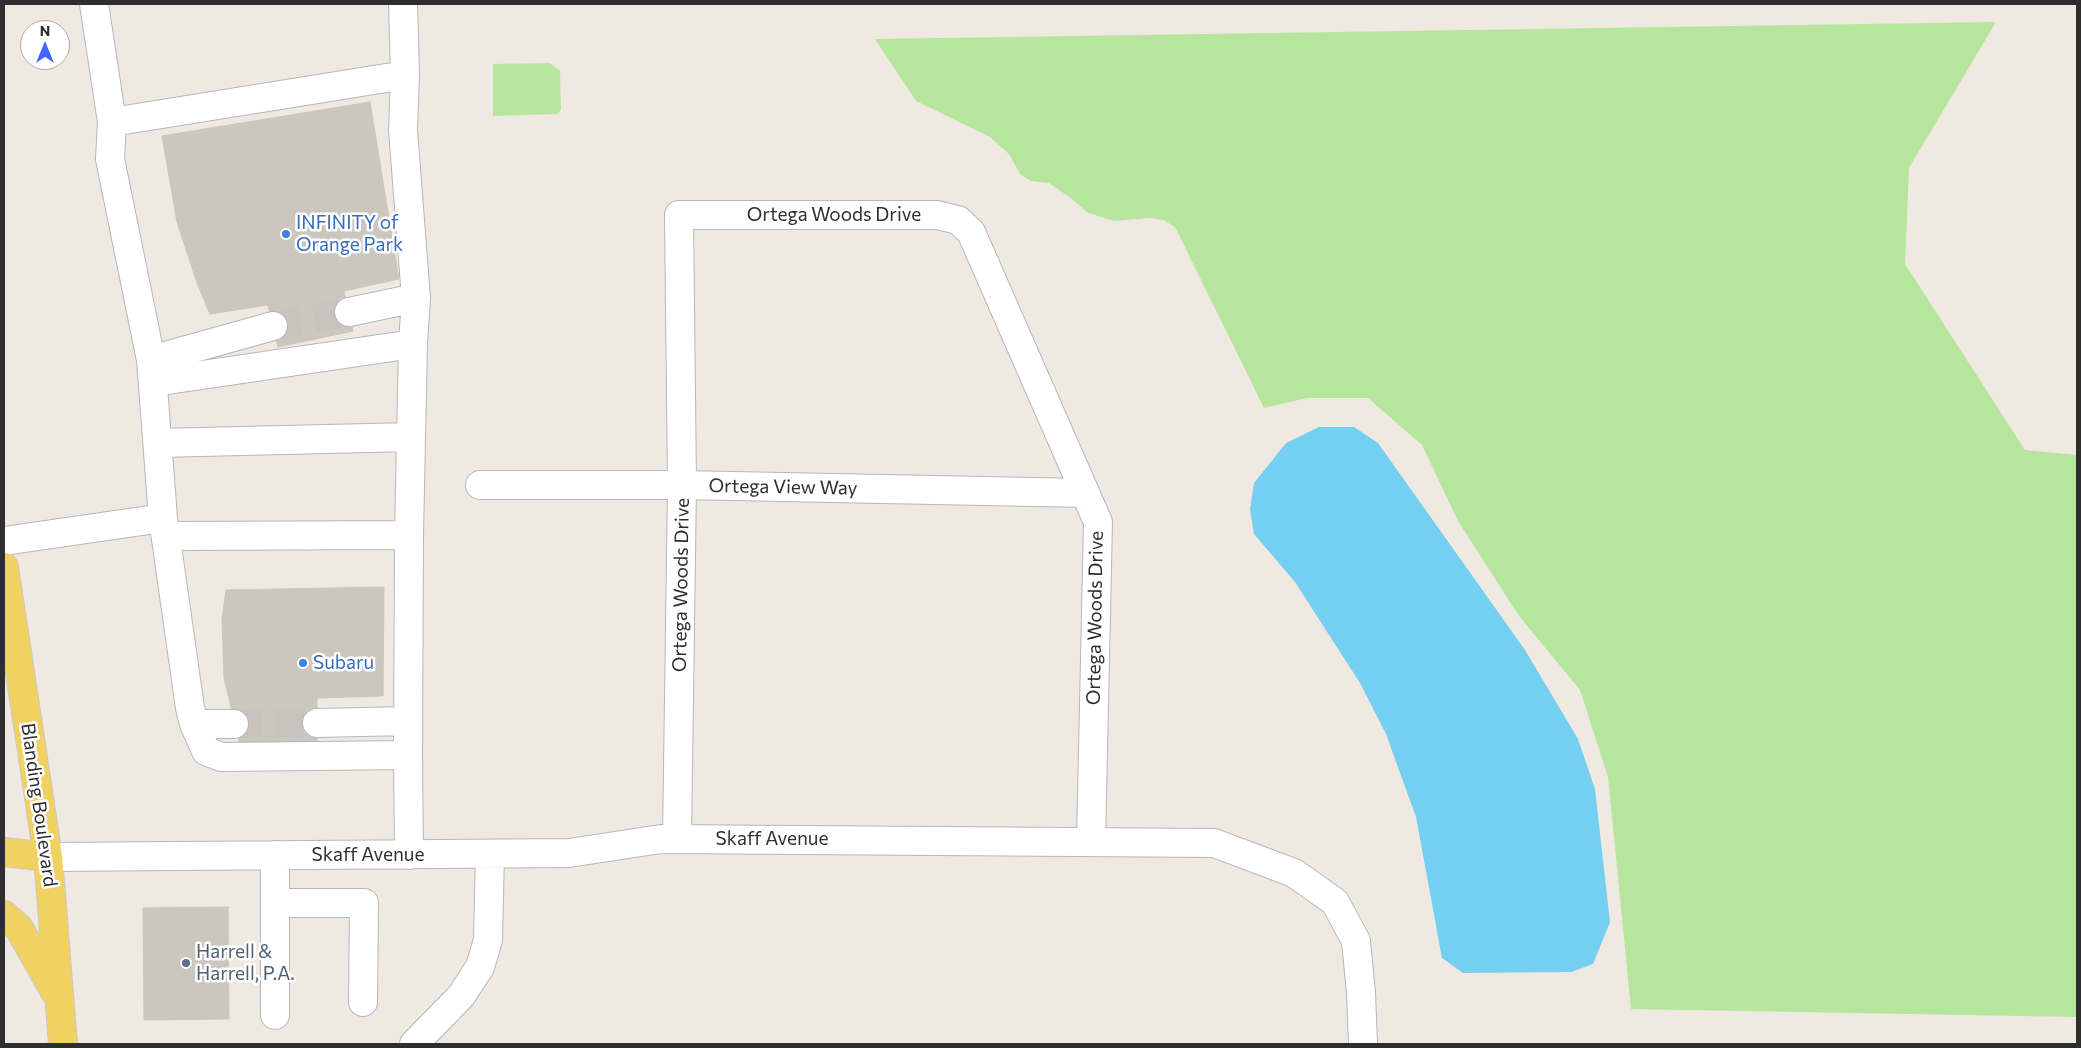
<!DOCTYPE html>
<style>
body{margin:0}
#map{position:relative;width:2081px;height:1048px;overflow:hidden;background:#efe9e1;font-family:Commissioner,sans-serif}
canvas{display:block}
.frame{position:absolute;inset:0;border:5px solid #2e2e2e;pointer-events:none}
.north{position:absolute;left:20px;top:20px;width:50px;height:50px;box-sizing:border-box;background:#fff;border:1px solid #ababab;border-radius:50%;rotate:0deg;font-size:14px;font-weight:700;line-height:20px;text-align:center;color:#2e2e2e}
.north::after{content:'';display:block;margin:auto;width:18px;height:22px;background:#4264fb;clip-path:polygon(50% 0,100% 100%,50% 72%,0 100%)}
</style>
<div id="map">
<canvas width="2081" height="1048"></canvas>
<div class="frame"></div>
<div class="north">N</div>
</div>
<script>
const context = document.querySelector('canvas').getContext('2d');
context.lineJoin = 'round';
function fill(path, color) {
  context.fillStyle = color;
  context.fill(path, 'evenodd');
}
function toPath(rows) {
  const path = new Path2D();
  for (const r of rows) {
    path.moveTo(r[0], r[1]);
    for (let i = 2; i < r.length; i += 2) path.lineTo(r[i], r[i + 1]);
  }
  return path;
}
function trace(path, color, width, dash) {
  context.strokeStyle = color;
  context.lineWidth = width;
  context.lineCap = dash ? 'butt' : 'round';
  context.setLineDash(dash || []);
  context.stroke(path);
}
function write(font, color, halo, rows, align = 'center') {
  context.font = font + ' Commissioner,sans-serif';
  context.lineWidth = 5;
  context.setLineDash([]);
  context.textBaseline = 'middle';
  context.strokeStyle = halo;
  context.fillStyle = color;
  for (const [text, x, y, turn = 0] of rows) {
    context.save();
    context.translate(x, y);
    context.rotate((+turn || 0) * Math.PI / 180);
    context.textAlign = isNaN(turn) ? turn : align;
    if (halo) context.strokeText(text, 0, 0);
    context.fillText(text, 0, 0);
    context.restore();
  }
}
const green = toPath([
 [1996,22,1909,168,1905,264,2025,450,2077,455,2077,1017,1631,1009,1608,777,1580,690,1519,616,1458,521,1422,445,1368,398,1307,398,1264,408,1175,227,1163,220,1150,218,1114,221,1088,213,1068,196,1049,183,1031,181,1020,174,1009,154,990,137,916,101,875,39],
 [550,63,560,71,561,110,557,114,493,116,493,64]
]);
const water = toPath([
 [1319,427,1354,427,1378,443,1525,650,1578,739,1595,789,1610,922,1593,964,1571,972,1463,973,1442,958,1416,817,1386,734,1360,683,1295,582,1254,534,1250,509,1254,483,1286,443]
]);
const building = toPath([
 [370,102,399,279,344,291,353,331,278,347,268,305,210,314,197,283,177,222,162,136,370,102],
 [384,587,383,696,317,698,317,744,240,744,224,678,222,619,226,590,384,587],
 [228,907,229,1019,144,1020,143,908,228,907]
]);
const minorTunnel = toPath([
 [273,326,349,312],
 [234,724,317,723]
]);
const minor = toPath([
 [112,122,405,75],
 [349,312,416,298],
 [151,360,273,326],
 [154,382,413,344,416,298,403,130,405,75,403,4],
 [158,443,411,437],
 [480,485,682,485,1085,493],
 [163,518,190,708,194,724,206,751,221,757,408,755,409,535,166,536],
 [409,535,413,344],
 [4,541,163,518,151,360,110,159,112,122,94,4],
 [317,723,408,721],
 [194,724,234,724],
 [408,755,409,855],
 [677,839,682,485,679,215,937,215,958,220,971,232,1098,522,1091,842],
 [275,855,275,1015],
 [48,857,569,853,661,839,1214,843,1294,873,1335,902,1356,941,1361,993,1363,1044],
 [275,903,364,903,363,1002],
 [414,1044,461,996,480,967,488,940,490,854]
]);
const major = toPath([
 [4,567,48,857,63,1044],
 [4,852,48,857],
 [4,915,19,928,55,992]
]);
const markers = [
 [286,234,5,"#3f7fe0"],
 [303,663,5,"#3f7fe0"],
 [186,963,5,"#5c6f8a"]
];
const streetNames = [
 ["Ortega Woods Drive",834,215],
 ["Ortega View Way",783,487,1],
 ["Ortega Woods Drive",681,585,-89],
 ["Ortega Woods Drive",1095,618,-89],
 ["Blanding Boulevard",39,805,82],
 ["Skaff Avenue",772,839],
 ["Skaff Avenue",368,855]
];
const shopNames = [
 ["INFINITY of",296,223],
 ["Orange Park",296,245],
 ["Subaru",313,663]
];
const serviceNames = [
 ["Harrell &",196,952],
 ["Harrell, P.A.",196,974]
];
fill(green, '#b6e59e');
fill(water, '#75cff0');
fill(building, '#cbc7bf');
trace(building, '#cbc5ba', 1);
trace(minorTunnel, '#c8c4bd', 28, [28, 14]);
trace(minor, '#b4b7c1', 30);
trace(major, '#c9c9c9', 30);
trace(minor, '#fff', 28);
trace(major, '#f2d163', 28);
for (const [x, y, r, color] of markers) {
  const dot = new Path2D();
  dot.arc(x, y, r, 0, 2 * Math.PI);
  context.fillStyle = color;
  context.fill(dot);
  trace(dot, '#fff', 2);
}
write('19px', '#2e2e2e', '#fff', streetNames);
write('19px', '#366cbe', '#fff', shopNames, 'left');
write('19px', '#4e5e75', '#fff', serviceNames, 'left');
</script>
